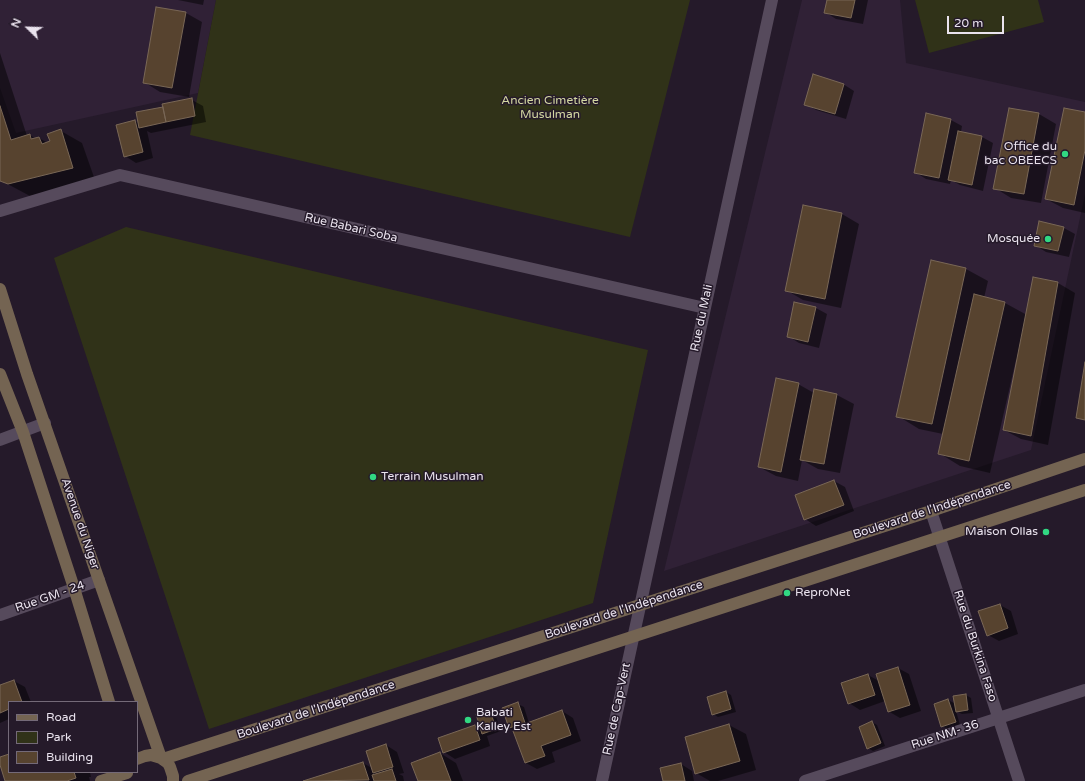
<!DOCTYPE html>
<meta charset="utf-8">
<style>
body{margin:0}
#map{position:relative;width:1085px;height:781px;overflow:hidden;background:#251a2a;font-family:"Varela Round",sans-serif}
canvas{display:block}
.legend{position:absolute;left:8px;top:701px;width:130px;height:72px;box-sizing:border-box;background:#251a2a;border:1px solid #746a78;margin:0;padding:5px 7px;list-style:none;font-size:12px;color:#eae3ee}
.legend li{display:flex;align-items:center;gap:8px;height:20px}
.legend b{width:20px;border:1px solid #746a78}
.north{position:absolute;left:8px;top:8px;width:40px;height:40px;-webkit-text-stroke:3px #251a2a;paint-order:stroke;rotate:293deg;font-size:11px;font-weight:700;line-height:16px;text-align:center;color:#eae3ee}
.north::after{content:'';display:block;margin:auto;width:14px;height:18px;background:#eae3ee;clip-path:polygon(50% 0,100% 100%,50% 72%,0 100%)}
.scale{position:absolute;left:947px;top:16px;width:57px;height:18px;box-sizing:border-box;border:2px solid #eae3ee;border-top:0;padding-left:5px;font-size:12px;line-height:14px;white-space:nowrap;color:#eae3ee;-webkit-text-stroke:3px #251a2a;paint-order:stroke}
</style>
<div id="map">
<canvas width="1085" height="781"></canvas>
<ul class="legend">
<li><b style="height:5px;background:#746452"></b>Road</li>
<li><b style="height:11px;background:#303218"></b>Park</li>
<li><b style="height:11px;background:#57432f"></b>Building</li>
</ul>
<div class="north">N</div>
<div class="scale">20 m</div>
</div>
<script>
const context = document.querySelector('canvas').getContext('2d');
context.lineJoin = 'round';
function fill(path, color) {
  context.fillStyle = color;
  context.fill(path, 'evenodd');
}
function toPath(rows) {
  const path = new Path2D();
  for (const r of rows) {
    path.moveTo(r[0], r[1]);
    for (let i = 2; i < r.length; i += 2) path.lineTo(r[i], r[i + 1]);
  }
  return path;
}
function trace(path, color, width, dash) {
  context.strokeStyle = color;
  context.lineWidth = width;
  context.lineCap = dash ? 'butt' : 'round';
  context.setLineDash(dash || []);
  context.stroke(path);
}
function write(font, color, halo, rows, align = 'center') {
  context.font = font + ' "Varela Round",sans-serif';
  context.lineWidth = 3;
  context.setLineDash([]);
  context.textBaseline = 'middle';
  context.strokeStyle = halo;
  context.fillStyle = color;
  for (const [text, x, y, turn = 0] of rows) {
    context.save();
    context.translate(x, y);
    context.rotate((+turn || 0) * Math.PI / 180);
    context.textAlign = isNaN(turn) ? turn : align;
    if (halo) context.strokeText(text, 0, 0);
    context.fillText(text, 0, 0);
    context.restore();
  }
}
const built = toPath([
 [0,0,216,0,198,93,16,133,0,88],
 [802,0,900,0,906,63,1085,102,1085,194,1031,450,664,571]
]);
const green = toPath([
 [216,0,690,0,630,237,190,135],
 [915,0,1038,0,1044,22,929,53],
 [126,227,648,350,593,603,209,729,54,258]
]);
const shadow = toPath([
 [178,0,204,0,203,5],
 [828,0,868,0,863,24,836,19,825,12],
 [157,8,186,13,202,22,189,97,160,92,144,82],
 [0,53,27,136,30,135,36,139,39,138,48,143,61,131,82,143,95,180,30,196,0,180],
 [843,84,854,91,846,119,816,110,805,104],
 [192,100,203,106,206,122,151,133,147,131,153,158,136,163,125,156,135,121,139,124],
 [1010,109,1039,114,1056,124,1041,203,1011,198,995,188],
 [1085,113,1085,213,1063,208,1046,199],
 [927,115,951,120,962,126,961,132,982,137,993,143,983,191,960,185,951,180,950,184,926,179,915,172],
 [803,206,842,214,859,224,841,308,803,300,786,290],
 [1064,228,1075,234,1069,257,1046,252,1035,245],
 [932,262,966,269,988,281,984,298,1005,303,1027,315,1034,278,1058,283,1075,293,1048,445,1021,439,1004,430,1018,361,1016,360,990,473,960,466,939,453,943,434,919,429,898,416],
 [816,308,827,314,819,348,799,343,788,336],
 [798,384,814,393,814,390,837,395,854,404,840,473,818,469,802,460,798,481,776,476,759,467],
 [834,481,845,487,854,511,816,526,805,519,796,495],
 [1000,605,1011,611,1018,634,999,641,988,635],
 [898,668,909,674,921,711,900,718,888,711,885,701,860,710,849,703,868,675,879,681,877,675],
 [14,681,25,687,31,702,9,702,9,719,0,723,0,686],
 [726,692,731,695,736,712,718,717,713,714],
 [966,695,971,698,973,713,962,714,956,711,960,725,947,729,942,726,948,700,956,704],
 [518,704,524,707,529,723,562,711,573,718,581,741,552,752,555,762,537,769,526,763,514,732,516,731,510,728],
 [490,711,495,714,501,731,487,736,490,746,455,759,444,752,475,727,482,731],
 [872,722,877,725,885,746,873,751,868,748],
 [729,725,746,734,756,770,718,781,710,781,696,773,686,737],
 [386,745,397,752,404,773,399,774,403,776,404,781,306,781,363,763,372,768],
 [440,753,456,763,463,781,419,781],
 [9,755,9,772,90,772,91,777,89,777,90,781,6,781,0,762,0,758],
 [681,764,692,771,694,781,664,781]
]);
const building = toPath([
 [827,0,855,0,851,18,824,13,827,0],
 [156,7,186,12,172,88,143,83,156,7],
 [813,74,844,84,835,114,804,105,813,74],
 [192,98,195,116,166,122,162,104,192,98],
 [0,106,11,140,30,134,31,139,39,137,42,144,50,141,47,134,61,129,73,168,8,184,0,181,0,106],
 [163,107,166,122,139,128,136,112,163,107],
 [1009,108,1039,113,1024,194,993,189,1009,108],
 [1064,108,1085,112,1085,150,1074,205,1045,199,1064,108],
 [926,113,951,119,939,178,914,173,926,113],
 [135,120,143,152,124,157,116,125,135,120],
 [958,131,982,136,972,185,948,180,958,131],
 [803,205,842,213,825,299,785,291,803,205],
 [1039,221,1064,227,1058,251,1034,246,1039,221],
 [931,260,966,268,932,424,896,417,931,260],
 [1033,277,1058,282,1031,436,1003,430,1033,277],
 [974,294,1005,302,969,461,938,454,974,294],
 [794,302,816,307,808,342,787,337,794,302],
 [1085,362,1085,420,1076,418,1085,362],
 [776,378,799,383,781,472,758,467,776,378],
 [814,389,837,394,824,464,800,460,814,389],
 [834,480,844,505,804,520,795,495,834,480],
 [1000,604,1008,628,987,636,978,611,1000,604],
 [898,667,910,705,888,712,876,674,898,667],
 [868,674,875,695,848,704,841,683,868,674],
 [14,680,22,702,9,702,9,709,0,713,0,685,14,680],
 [726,691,731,709,712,715,707,697,726,691],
 [966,694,968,710,956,712,953,696,966,694],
 [948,699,956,722,941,727,934,704,948,699],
 [518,702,525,723,509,728,502,708,518,702],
 [490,710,496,729,482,734,476,714,490,710],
 [562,710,571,735,541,746,545,756,525,763,513,731,528,725,527,723,562,710],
 [872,721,881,743,867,749,859,727,872,721],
 [729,724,740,761,695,774,685,737,729,724],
 [475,725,480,740,443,753,438,738,475,725],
 [386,744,393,767,373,773,366,751,386,744],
 [440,752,451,781,418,781,411,763,440,752],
 [9,754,9,772,74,772,76,778,67,781,5,781,0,765,0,757,9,754],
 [363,762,369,780,303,781,363,762],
 [681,763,685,781,663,781,660,768,681,763],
 [392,769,396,781,374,781,372,775,392,769]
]);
const street = toPath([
 [0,211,120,175,705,308],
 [0,440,45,423],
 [931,511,1019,781],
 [0,615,99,580],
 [602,781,772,0],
 [805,781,1085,690]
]);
const secondary = toPath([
 [0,289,27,374,161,758],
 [0,374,23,432,74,588,109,702],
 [137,759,145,756,151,755,161,758,168,763,170,767,173,776,173,781],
 [163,759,931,511,1085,459],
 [101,781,127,773],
 [188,781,1085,490]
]);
const markers = [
 [1065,154,4,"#31d882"],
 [1048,239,4,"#31d882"],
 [373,477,4,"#31d882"],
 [1046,532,4,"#31d882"],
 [787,593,4,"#31d882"],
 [468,720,4,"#31d882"]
];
const parkNames = [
 ["Ancien Cimetière",550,101],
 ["Musulman",550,115]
];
const poiNames = [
 ["Office du",1057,147],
 ["bac OBEECS",1057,161],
 ["Mosquée",1040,239],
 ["Terrain Musulman",381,477,"left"],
 ["Maison Ollas",1038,532],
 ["ReproNet",795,593,"left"],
 ["Babati",476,713,"left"],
 ["Kalley Est",476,727,"left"]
];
const streetNames = [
 ["Rue Babari Soba",351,228,13],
 ["Rue du Mali",702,318,-78],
 ["Boulevard de l'Indépendance",932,510,-18],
 ["Avenue du Niger",80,524,71],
 ["Rue GM - 24",50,597,-19],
 ["Boulevard de l'Indépendance",624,610,-18],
 ["Rue du Burkina Faso",975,646,72],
 ["Rue de Cap-Vert",617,709,-78],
 ["Boulevard de l'Indépendance",316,710,-18],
 ["Rue NM- 36",945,735,-18]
];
fill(built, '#302136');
fill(green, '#303218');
fill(shadow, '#0007');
fill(building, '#57432f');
trace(building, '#796756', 1);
trace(street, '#564a5c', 12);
trace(secondary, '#746452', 12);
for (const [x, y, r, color] of markers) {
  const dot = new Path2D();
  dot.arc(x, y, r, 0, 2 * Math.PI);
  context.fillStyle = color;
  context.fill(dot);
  trace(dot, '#251a2a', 1.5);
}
write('12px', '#d3d7a1', '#251a2a', parkNames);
write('12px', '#eae3ee', '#251a2a', poiNames, 'right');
write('12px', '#eae3ee', '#251a2a', streetNames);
</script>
